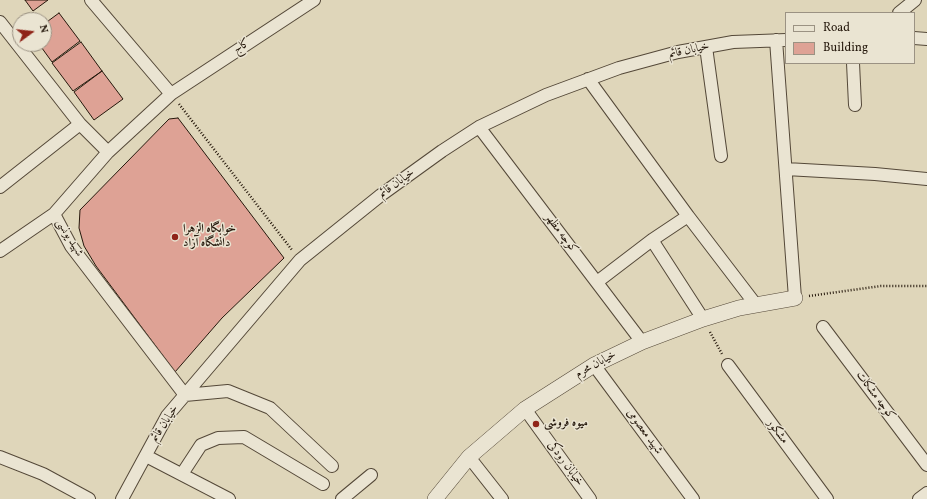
<!DOCTYPE html>
<meta charset="utf-8">
<style>
body{margin:0}
#map{position:relative;width:927px;height:499px;overflow:hidden;background:#dfd6ba;font-family:Vollkorn,serif}
canvas{display:block}
.legend{position:absolute;left:785px;top:12px;width:130px;height:52px;box-sizing:border-box;background:#eae4d2;border:1px solid #9b9283;margin:0;padding:5px 7px;list-style:none;font-size:12px;color:#25180c}
.legend li{display:flex;align-items:center;gap:8px;height:20px}
.legend b{width:20px;border:1px solid #9b9283}
.north{position:absolute;left:12px;top:12px;width:40px;height:40px;box-sizing:border-box;background:#eae4d2;border:1px solid #9b9283;border-radius:50%;rotate:75deg;font-size:11px;font-weight:700;line-height:16px;text-align:center;color:#25180c}
.north::after{content:'';display:block;margin:auto;width:14px;height:18px;background:#8f2418;clip-path:polygon(50% 0,100% 100%,50% 72%,0 100%)}
</style>
<div id="map">
<canvas width="927" height="499"></canvas>
<ul class="legend">
<li><b style="height:5px;background:#eae4d2"></b>Road</li>
<li><b style="height:11px;background:#dea295"></b>Building</li>
</ul>
<div class="north">N</div>
</div>
<script>
const context = document.querySelector('canvas').getContext('2d');
context.lineJoin = 'round';
function fill(path, color) {
  context.fillStyle = color;
  context.fill(path, 'evenodd');
}
function toPath(rows) {
  const path = new Path2D();
  for (const r of rows) {
    path.moveTo(r[0], r[1]);
    for (let i = 2; i < r.length; i += 2) path.lineTo(r[i], r[i + 1]);
  }
  return path;
}
function trace(path, color, width, dash) {
  context.strokeStyle = color;
  context.lineWidth = width;
  context.lineCap = dash ? 'butt' : 'round';
  context.setLineDash(dash || []);
  context.stroke(path);
}
function write(font, color, halo, rows, align = 'center') {
  context.font = font + ' Vollkorn,Amiri,serif';
  context.lineWidth = 3;
  context.setLineDash([]);
  context.textBaseline = 'middle';
  context.strokeStyle = halo;
  context.fillStyle = color;
  for (const [text, x, y, turn = 0] of rows) {
    context.save();
    context.translate(x, y);
    context.rotate((+turn || 0) * Math.PI / 180);
    context.textAlign = isNaN(turn) ? turn : align;
    if (halo) context.strokeText(text, 0, 0);
    context.fillText(text, 0, 0);
    context.restore();
  }
}
const building = toPath([
 [25,0,48,0,33,11,25,0],
 [59,13,80,41,52,62,39,44,44,44,44,24,59,13],
 [81,42,102,71,73,91,52,63,81,42],
 [102,71,123,99,94,120,74,92,102,71],
 [178,118,284,258,222,318,175,372,96,266,84,246,79,228,80,210,169,119,178,118]
]);
const path = toPath([
 [179,104,292,250],
 [809,296,881,286,927,286],
 [710,332,722,354]
]);
const minor = toPath([
 [91,0,171,94],
 [314,0,171,94,108,152,54,214,71,246,185,395,228,391,270,408,332,466],
 [899,13,915,0],
 [0,22,80,124],
 [914,38,927,39],
 [776,40,795,298],
 [706,47,721,156],
 [853,63,855,105],
 [588,79,688,216,652,240,597,282],
 [479,127,642,342],
 [786,169,875,174,927,179],
 [0,187,80,124,108,152],
 [688,216,756,305],
 [652,240,703,319],
 [0,251,54,214],
 [823,327,927,465],
 [594,365,693,499],
 [728,365,827,499],
 [525,409,590,499],
 [146,456,229,499],
 [0,457,43,474,89,499],
 [469,457,502,499],
 [182,474,201,445,218,438,244,437,323,484],
 [122,499,167,416,300,260,381,195,442,151,479,127,546,95,619,68,678,52,733,42,786,40],
 [342,499,371,475],
 [919,499,927,493]
]);
const tertiary = toPath([
 [435,499,469,457,525,409,594,365,642,342,703,319,739,308,795,298]
]);
const markers = [
 [175,237,4,"#8f2418"],
 [536,424,4,"#8f2418"]
];
const streetNames = [
 ["کاج",242,47,-33],
 ["خیابان قائم",689,51,-12],
 ["خیابان قائم",397,184,-36],
 ["کوچه مظهر",561,234,53],
 ["شهید یونسی",69,238,59],
 ["خیابان محرم",596,365,-29],
 ["کوچه مشکات",875,396,53],
 ["خیابان قائم",165,424,-57],
 ["شهید معصومی",644,432,54],
 ["مشکور",777,432,53],
 ["خیابان رودکی",565,464,54]
];
const poiNames = [
 ["خوابگاه الزهرا",183,230],
 ["دانشگاه آزاد",183,244],
 ["میوه فروشی",544,424]
];
fill(building, '#dea295');
trace(building, '#25180c', 1);
trace(minor, '#544838', 14);
trace(tertiary, '#544838', 16);
trace(path, '#25180c', 2.5, [1, 2]);
trace(minor, '#eae4d2', 12);
trace(tertiary, '#eae4d2', 15);
for (const [x, y, r, color] of markers) {
  const dot = new Path2D();
  dot.arc(x, y, r, 0, 2 * Math.PI);
  context.fillStyle = color;
  context.fill(dot);
  trace(dot, '#eae4d2', 1.5);
}
write('12px', '#25180c', '#eae4d2', streetNames);
write('bold 12px', '#25180c', '#eae4d2', poiNames, 'left');
</script>
